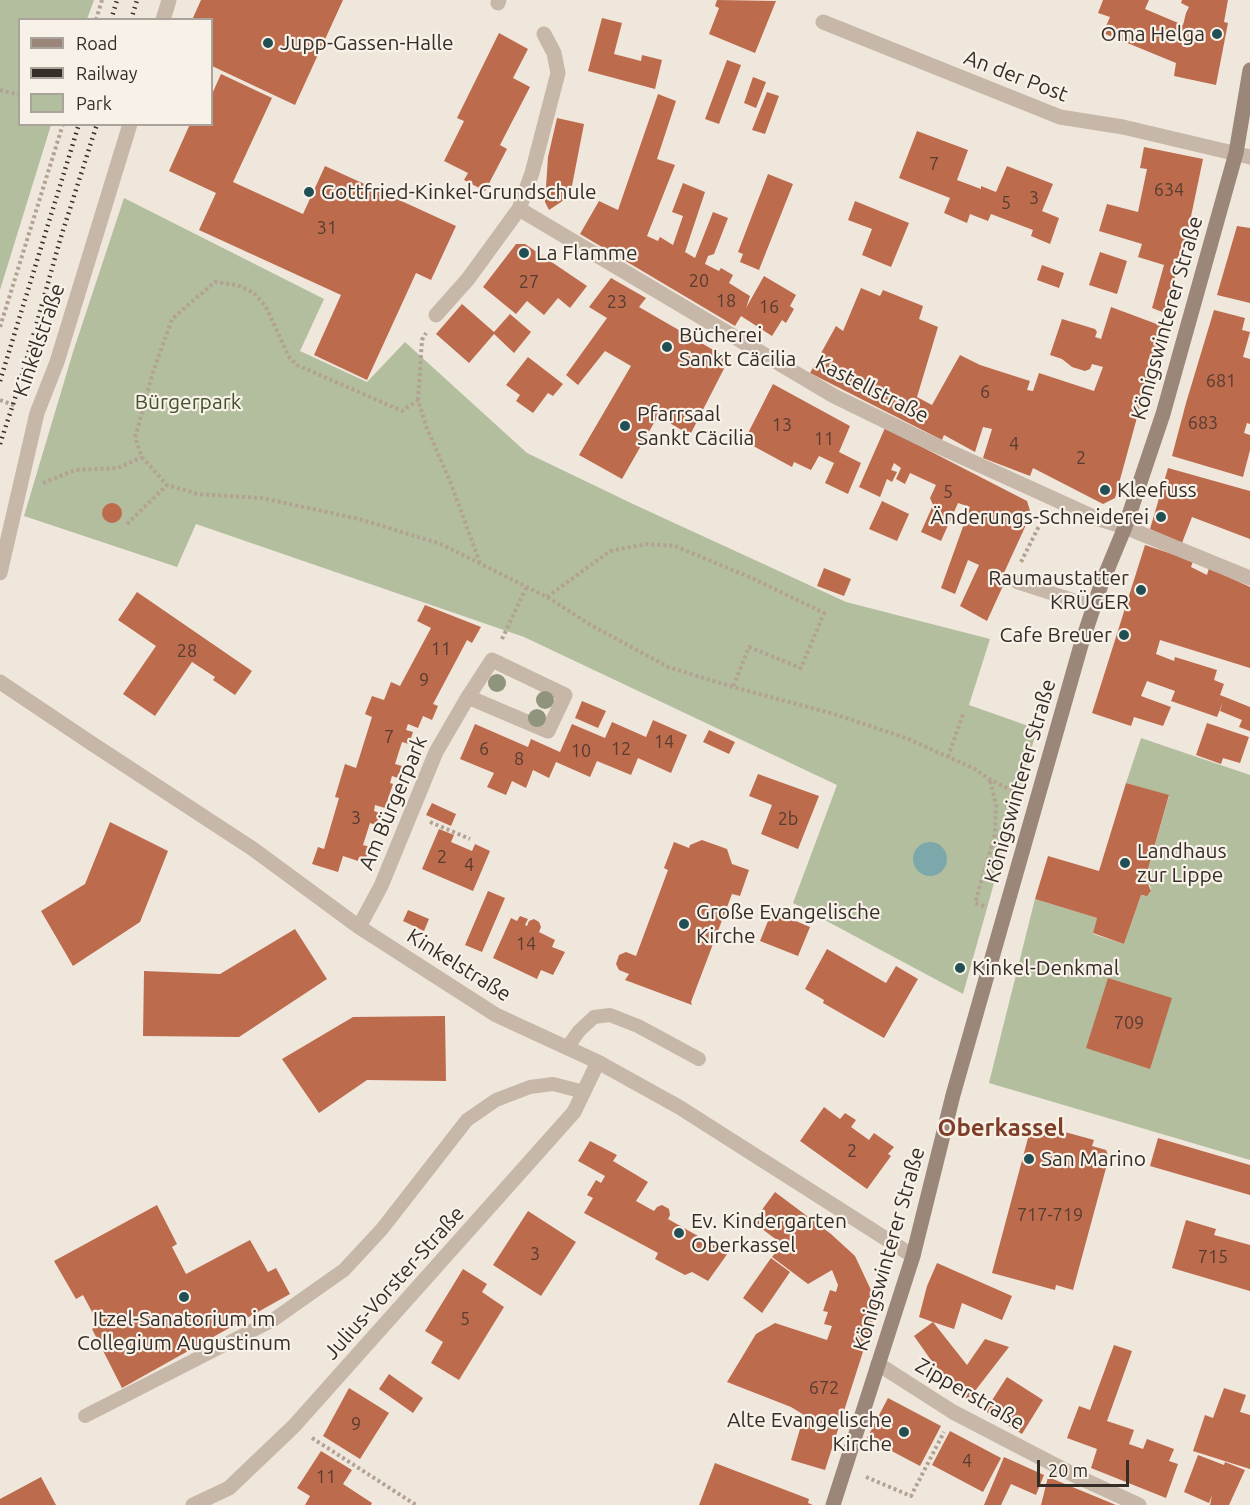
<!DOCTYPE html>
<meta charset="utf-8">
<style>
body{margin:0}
#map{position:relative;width:1250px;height:1505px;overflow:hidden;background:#f0e7dc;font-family:Ubuntu,sans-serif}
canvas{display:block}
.legend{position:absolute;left:18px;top:18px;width:195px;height:108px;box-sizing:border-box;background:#f8f1e8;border:2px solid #aaa39b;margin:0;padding:8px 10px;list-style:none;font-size:18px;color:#352d28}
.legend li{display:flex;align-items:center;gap:12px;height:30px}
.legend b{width:30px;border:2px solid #aaa39b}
.scale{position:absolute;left:1037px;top:1460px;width:92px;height:27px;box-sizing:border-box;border:3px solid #352d28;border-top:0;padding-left:8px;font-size:18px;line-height:21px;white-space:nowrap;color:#352d28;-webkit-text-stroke:4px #f8f1e8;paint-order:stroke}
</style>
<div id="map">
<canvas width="1250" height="1505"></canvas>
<ul class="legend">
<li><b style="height:8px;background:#9b877a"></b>Road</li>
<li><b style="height:8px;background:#352d28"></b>Railway</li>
<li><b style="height:16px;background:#b2be9d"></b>Park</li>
</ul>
<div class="scale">20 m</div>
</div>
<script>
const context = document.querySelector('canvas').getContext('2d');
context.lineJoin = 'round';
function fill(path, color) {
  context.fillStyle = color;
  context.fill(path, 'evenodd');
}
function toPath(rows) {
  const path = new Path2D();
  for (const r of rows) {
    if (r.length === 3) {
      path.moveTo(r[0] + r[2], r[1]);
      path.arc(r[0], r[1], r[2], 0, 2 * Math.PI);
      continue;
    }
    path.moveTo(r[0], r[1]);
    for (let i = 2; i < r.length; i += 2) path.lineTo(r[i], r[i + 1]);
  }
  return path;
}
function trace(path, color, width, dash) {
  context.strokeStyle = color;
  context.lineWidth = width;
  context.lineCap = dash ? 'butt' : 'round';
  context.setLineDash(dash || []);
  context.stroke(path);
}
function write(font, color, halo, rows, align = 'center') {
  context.font = font + ' Ubuntu,sans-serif';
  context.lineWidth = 4.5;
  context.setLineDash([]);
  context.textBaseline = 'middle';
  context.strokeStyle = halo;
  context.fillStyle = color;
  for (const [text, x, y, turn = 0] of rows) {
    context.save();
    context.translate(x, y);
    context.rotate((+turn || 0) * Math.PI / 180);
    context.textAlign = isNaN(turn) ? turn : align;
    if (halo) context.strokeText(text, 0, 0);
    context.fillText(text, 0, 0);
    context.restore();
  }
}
const green = toPath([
 [0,0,94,0,87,19,20,20,20,124,51,125,0,290],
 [124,198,324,299,300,351,367,382,405,342,527,453,633,504,846,602,990,639,969,705,1037,729,963,994,793,903,837,785,524,637,196,524,177,567,24,516,73,352],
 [1141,738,1250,775,1250,1160,989,1083,1035,899,1097,918,1093,934,1124,944,1141,895,1144,896,1150,893,1151,888,1149,884,1144,883,1169,796,1126,783]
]);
const water = toPath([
 [930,859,17]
]);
const building = toPath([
 [201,0,343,0,295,105,212,66,212,20,192,20],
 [717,0,776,1,755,53,709,34,719,8,715,6],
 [1103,0,1149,0,1145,9,1183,25,1186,13,1189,7,1181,3,1182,0,1228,0,1224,22,1228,23,1216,85,1174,76,1176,63,1103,33,1110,17,1098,13],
 [602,18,622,23,614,54,641,61,642,55,662,60,655,89,588,71],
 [499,33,528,49,513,78,530,87,500,145,507,149,485,191,464,180,468,173,444,161,464,121,457,118],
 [727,60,741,65,719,124,705,119],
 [221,74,272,98,233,182,303,214,325,166,456,226,431,280,416,273,367,380,314,355,341,295,199,230,216,193,169,171,190,124,212,124,212,94],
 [753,77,766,82,756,108,744,103],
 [767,92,779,96,765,134,752,130],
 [658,94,676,101,657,159,675,165,647,236,658,241,660,237,673,245,683,216,672,212,683,183,705,192,685,252,695,258,713,212,728,218,714,254,708,256,705,264,719,271,721,268,733,275,729,283,750,296,746,308,764,276,796,295,790,306,794,309,786,323,782,320,772,336,741,316,735,326,580,234,599,201,618,210],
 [557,118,584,124,570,196,549,210,545,202,548,157],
 [917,131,968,150,957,180,981,189,981,186,996,192,1007,166,1053,184,1042,211,1059,218,1050,244,1031,236,1033,230,991,214,988,221,970,214,967,223,944,213,950,198,899,178],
 [1144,147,1203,159,1189,226,1165,313,1152,308,1164,265,1138,257,1142,244,1099,231,1107,204,1138,212,1147,169,1140,168],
 [768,174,793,184,759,270,740,262,743,254,738,252],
 [855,201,909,223,891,267,862,255,872,229,848,220],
 [1237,226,1250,228,1250,303,1217,295],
 [516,244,525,244,587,286,570,308,558,298,544,315,527,301,516,314,483,287],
 [1100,252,1127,261,1117,294,1089,285],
 [1042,265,1064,273,1059,288,1037,280],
 [611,278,646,298,639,307,729,359,690,435,658,416,622,479,579,455,631,366,605,351,578,385,566,375,607,318,589,307],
 [861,288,880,296,883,290,923,306,919,319,938,327,917,397,932,405,960,355,980,365,1030,381,1027,390,1033,391,1039,373,1094,391,1103,367,1092,364,1090,369,1085,371,1072,367,1062,359,1050,355,1062,319,1095,329,1097,332,1095,337,1101,339,1111,307,1162,326,1115,498,1103,504,1033,468,1030,476,983,458,992,429,983,427,975,452,944,435,942,440,810,373,836,326,843,331],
 [462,304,494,332,510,314,531,332,514,353,494,334,469,363,436,334],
 [1214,310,1245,318,1242,330,1250,332,1243,357,1250,359,1250,424,1247,423,1244,433,1250,435,1250,450,1243,477,1172,456,1186,403],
 [528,357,563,384,553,396,548,393,533,413,516,401,520,395,506,385],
 [773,384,850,426,839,452,861,463,848,494,825,483,834,463,819,456,811,470,794,462,792,467,744,441],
 [885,428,1027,501,1031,514,1003,575,1007,577,987,621,960,606,979,565,968,560,955,594,941,588,970,507,958,503,941,541,921,532,933,505,930,498,936,485,910,473,905,484,896,479,901,468,894,463,891,470,897,472,892,482,887,479,880,497,859,487],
 [1168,468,1250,491,1250,539,1192,517,1182,543,1150,529],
 [882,501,909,514,897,541,869,529],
 [112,513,10],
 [1145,545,1193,561,1191,567,1207,575,1209,568,1250,587,1250,668,1160,640,1156,654,1174,661,1175,657,1217,670,1214,680,1224,684,1220,695,1250,707,1250,731,1239,727,1242,720,1220,711,1223,702,1217,717,1171,701,1175,691,1147,681,1141,696,1171,707,1163,726,1134,717,1131,726,1092,713],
 [824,568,851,579,844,596,817,586],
 [137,592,252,671,235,695,213,680,215,677,192,662,155,716,123,694,156,646,118,620],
 [425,605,481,627,472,643,467,640,466,642,433,704,438,706,432,720,423,716,418,728,408,724,406,730,413,732,409,744,402,742,395,764,402,766,398,778,392,776,390,783,393,784,385,808,375,805,374,811,380,813,376,825,370,823,363,845,370,847,366,859,360,857,358,861,343,856,338,872,312,864,318,847,324,849,339,798,335,797,345,764,356,768,372,717,365,714,372,696,384,700,391,682,400,686,431,628,417,621],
 [582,701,606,711,598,728,575,718],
 [653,720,687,735,671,773,638,758,631,775,597,761,590,777,556,762,549,778,533,770,526,788,512,781,506,795,487,787,494,773,460,759,475,724,528,747,531,739,560,752,572,724,605,738,612,722,646,737],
 [1207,723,1249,737,1240,763,1223,758,1221,764,1196,755],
 [709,730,735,742,729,754,703,742],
 [758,774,819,796,798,849,761,834,772,805,749,796],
 [1126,783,1169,795,1144,883,1148,884,1151,891,1147,896,1141,895,1124,944,1093,933,1097,918,1035,899,1048,856,1099,871],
 [432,803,456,814,451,826,426,815],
 [110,822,168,851,140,922,73,966,41,911,85,884],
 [439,829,454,835,451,842,472,851,475,844,490,851,473,891,422,869],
 [702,840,727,849,732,864,749,870,740,896,732,894,691,1002,692,1005,625,980,629,974,619,970,616,964,619,955,626,952,636,956,668,870,664,868,674,842,689,848,690,845],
 [488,891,505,898,482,952,465,945],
 [408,910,429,919,424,931,403,921],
 [772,911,810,927,798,956,760,941],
 [520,916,528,919,525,925,527,926,529,921,534,919,539,922,541,927,539,932,555,940,552,947,565,952,553,975,541,970,537,979,493,958,511,918,517,921],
 [295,929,327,979,239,1037,143,1036,144,971,220,974],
 [827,949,886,983,896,966,918,979,884,1038,823,1003,824,1000,805,989],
 [1108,978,1172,998,1150,1069,1086,1048],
 [445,1016,446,1081,367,1080,319,1113,282,1059,353,1017],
 [824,1107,840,1119,845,1113,856,1120,851,1127,869,1140,874,1133,894,1147,888,1154,891,1156,867,1189,800,1141],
 [1032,1123,1094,1140,1092,1146,1106,1150,1109,1157,1073,1290,1056,1285,1055,1290,992,1273],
 [1158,1138,1250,1165,1250,1195,1150,1166],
 [590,1141,617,1155,613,1161,648,1182,636,1201,654,1211,657,1207,662,1205,669,1209,670,1215,668,1219,728,1253,708,1281,692,1272,685,1275,655,1259,658,1253,584,1213,593,1198,587,1195,596,1180,601,1183,605,1176,578,1161],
 [775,1192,831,1234,855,1256,878,1305,825,1470,791,1460,804,1415,791,1407,727,1382,756,1334,775,1323,827,1340,832,1326,824,1324,828,1312,823,1311,830,1290,836,1292,838,1285,832,1270,808,1284,772,1257,782,1244,753,1222],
 [157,1205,177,1244,172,1247,186,1274,250,1240,268,1272,276,1268,290,1294,122,1388,92,1329,99,1325,83,1295,76,1299,54,1261],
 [528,1211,576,1242,541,1296,493,1265],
 [1186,1220,1216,1229,1214,1235,1250,1245,1250,1291,1172,1268],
 [771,1258,790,1272,762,1313,743,1298],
 [937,1263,1012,1296,1002,1320,962,1303,954,1329,933,1322,967,1365,985,1339,1009,1347,968,1400,933,1363,914,1336,933,1322,919,1317,927,1286],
 [463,1269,487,1284,482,1292,504,1307,459,1380,431,1363,443,1342,425,1331],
 [1114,1345,1132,1351,1107,1421,1134,1430,1129,1444,1143,1449,1147,1439,1174,1449,1169,1461,1178,1464,1166,1498,1091,1468,1097,1449,1067,1438,1079,1406,1090,1410],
 [389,1374,423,1398,413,1413,379,1389],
 [1007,1377,1043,1400,1022,1434,985,1411],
 [349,1388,389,1413,360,1459,323,1436],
 [1224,1388,1246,1395,1240,1412,1250,1415,1250,1469,1193,1451,1205,1415,1213,1418],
 [888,1398,941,1426,920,1466,867,1438],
 [950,1431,1001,1458,983,1492,932,1465],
 [321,1451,352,1470,343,1484,372,1503,371,1505,305,1505,310,1496,297,1488],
 [1198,1455,1224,1465,1225,1462,1245,1470,1229,1505,1210,1505,1212,1495,1209,1503,1184,1492],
 [1004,1457,1044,1475,1036,1495,1011,1484,1001,1505,984,1505],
 [715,1463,809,1499,808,1503,813,1505,699,1505],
 [41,1477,56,1505,0,1505,0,1499],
 [1048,1477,1087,1493,1116,1505,1041,1505]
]);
const path = toPath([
 [96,20,102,0],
 [0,90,20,95],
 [0,327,63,124],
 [0,400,16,406],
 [418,400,422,340,426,333],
 [43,483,75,470,118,468,142,457],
 [127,524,167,485],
 [1021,562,1043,518],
 [480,563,450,481,426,426,418,400,402,411,297,365,289,357,266,307,254,293,237,285,215,282,172,319,152,375,135,438,142,457,167,485,198,494,262,498,359,519,441,544,547,597,589,624,668,667,733,687,834,714,906,738,975,769,989,779,1017,793],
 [547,597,610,551,646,544,675,546,754,579,824,613,801,668,749,647,733,687],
 [502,639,526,588],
 [948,757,963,714],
 [430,822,470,839],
 [984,906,975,903,995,834,996,805,990,780],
 [312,1438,416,1505],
 [866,1477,911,1496,944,1432]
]);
const lane = toPath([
 [1017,582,1094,607],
 [567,1048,579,1031,594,1017,610,1015,638,1026,699,1059],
 [85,1416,273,1320,344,1270,382,1229,467,1120,496,1100,530,1087,553,1084,584,1092]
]);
const street = toPath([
 [498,3,499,0],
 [163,20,169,0],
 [823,22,1060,117,1123,127,1250,157],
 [519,209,834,396,920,438,1096,518,1125,527,1250,578],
 [436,315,468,279,519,209,532,173,558,73,554,53,544,34],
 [0,573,37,413,57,362,130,124],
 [0,682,91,743,253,849,359,927,496,1015,598,1062,679,1107,913,1256],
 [359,927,381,886,436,752,468,697,548,731,565,695,492,660,468,697],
 [878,1364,953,1412,1076,1476,1139,1505],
 [193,1505,229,1488,294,1426,574,1112,598,1062]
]);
const secondary = toPath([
 [833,1505,913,1256,953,1095,1081,645,1101,585,1125,527,1163,414,1236,153,1250,70]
]);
const rail = toPath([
 [111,20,117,0],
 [131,20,137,0],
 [0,381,79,124],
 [0,444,20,383,60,240,97,124]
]);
const trees = [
 [497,683],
 [545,700],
 [537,718]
];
const markers = [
 [1217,34,6,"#214f53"],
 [268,43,6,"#214f53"],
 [309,192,6,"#214f53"],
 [524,253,6,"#214f53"],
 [667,347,6,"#214f53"],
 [625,426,6,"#214f53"],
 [1105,490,6,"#214f53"],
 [1161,517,6,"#214f53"],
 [1141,590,6,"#214f53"],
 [1124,635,6,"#214f53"],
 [1125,863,6,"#214f53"],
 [684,924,6,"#214f53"],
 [960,968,6,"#214f53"],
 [1029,1159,6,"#214f53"],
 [679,1233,6,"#214f53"],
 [184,1297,6,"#214f53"],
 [904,1432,6,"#214f53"]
];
const numberNames = [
 ["7",934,164],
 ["634",1169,190],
 ["3",1034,198],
 ["5",1006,203],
 ["31",327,228],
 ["20",699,281],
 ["27",529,282],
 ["18",726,301],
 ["23",617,302],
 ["16",769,307],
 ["681",1221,381],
 ["6",985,392],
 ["683",1203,423],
 ["13",782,425],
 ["11",824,439],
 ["4",1014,444],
 ["2",1081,458],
 ["5",948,492],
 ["11",441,649],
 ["28",187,651],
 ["9",424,680],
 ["7",389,737],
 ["14",664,742],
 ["6",484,749],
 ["12",621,749],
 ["10",581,751],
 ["8",519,759],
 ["3",356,818],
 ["2b",788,819],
 ["2",442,857],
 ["4",469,865],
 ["14",526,944],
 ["709",1129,1023],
 ["2",852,1151],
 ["717-719",1050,1215],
 ["3",535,1254],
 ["715",1213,1257],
 ["5",465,1319],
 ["672",824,1388],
 ["9",356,1424],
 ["4",967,1461],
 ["11",326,1477]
];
const poiNames = [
 ["Oma Helga",1205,34,"right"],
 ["Jupp-Gassen-Halle",280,43],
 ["Gottfried-Kinkel-Grundschule",321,192],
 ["La Flamme",536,253],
 ["Bücherei",679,335],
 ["Sankt Cäcilia",679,359],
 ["Pfarrsaal",637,414],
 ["Sankt Cäcilia",637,438],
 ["Kleefuss",1117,490],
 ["Änderungs-Schneiderei",1149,517,"right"],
 ["Raumaustatter",1129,578,"right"],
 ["KRÜGER",1129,602,"right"],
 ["Cafe Breuer",1112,635,"right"],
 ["Landhaus",1137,851],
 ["zur Lippe",1137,875],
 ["Große Evangelische",696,912],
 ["Kirche",696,936],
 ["Kinkel-Denkmal",972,968],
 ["San Marino",1041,1159],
 ["Ev. Kindergarten",691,1221],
 ["Oberkassel",691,1245],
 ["Itzel-Sanatorium im",184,1319,"center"],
 ["Collegium Augustinum",184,1343,"center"],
 ["Alte Evangelische",892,1420,"right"],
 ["Kirche",892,1444,"right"]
];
const streetNames = [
 ["An der Post",1016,76,21],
 ["Königswinterer Straße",1167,318,-74],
 ["Kinkelstraße",39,340,-71],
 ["Kastellstraße",872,389,27],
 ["Königswinterer Straße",1020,781,-74],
 ["Am Bürgerpark",393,803,-67],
 ["Kinkelstraße",459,965,32],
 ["Königswinterer Straße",889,1249,-74],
 ["Julius-Vorster-Straße",394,1283,-48],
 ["Zipperstraße",970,1394,30]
];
const parkNames = [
 ["Bürgerpark",188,402]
];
const quarterNames = [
 ["Oberkassel",1001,1128]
];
fill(green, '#b2be9d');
fill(water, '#7da8ab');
fill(building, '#bd6b4d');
trace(path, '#b3a293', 4, [3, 3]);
trace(lane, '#c7b7a9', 14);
trace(street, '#c7b7a9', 15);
trace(secondary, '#9b877a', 15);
trace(rail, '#352d28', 4.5, [1.5, 4.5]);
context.fillStyle = '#91947c';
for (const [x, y] of trees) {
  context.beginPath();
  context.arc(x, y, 9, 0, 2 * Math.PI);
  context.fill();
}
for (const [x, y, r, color] of markers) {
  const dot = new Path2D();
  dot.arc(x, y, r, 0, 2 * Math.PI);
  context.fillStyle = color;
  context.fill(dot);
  trace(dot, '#f8f1e8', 2);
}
write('18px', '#573c31', null, numberNames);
write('21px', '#352d28', '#f8f1e8', poiNames, 'left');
write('21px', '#352d28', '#f8f1e8', streetNames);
write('21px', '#43512e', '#f8f1e8', parkNames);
write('bold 24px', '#7e3e27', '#f8f1e8', quarterNames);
</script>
